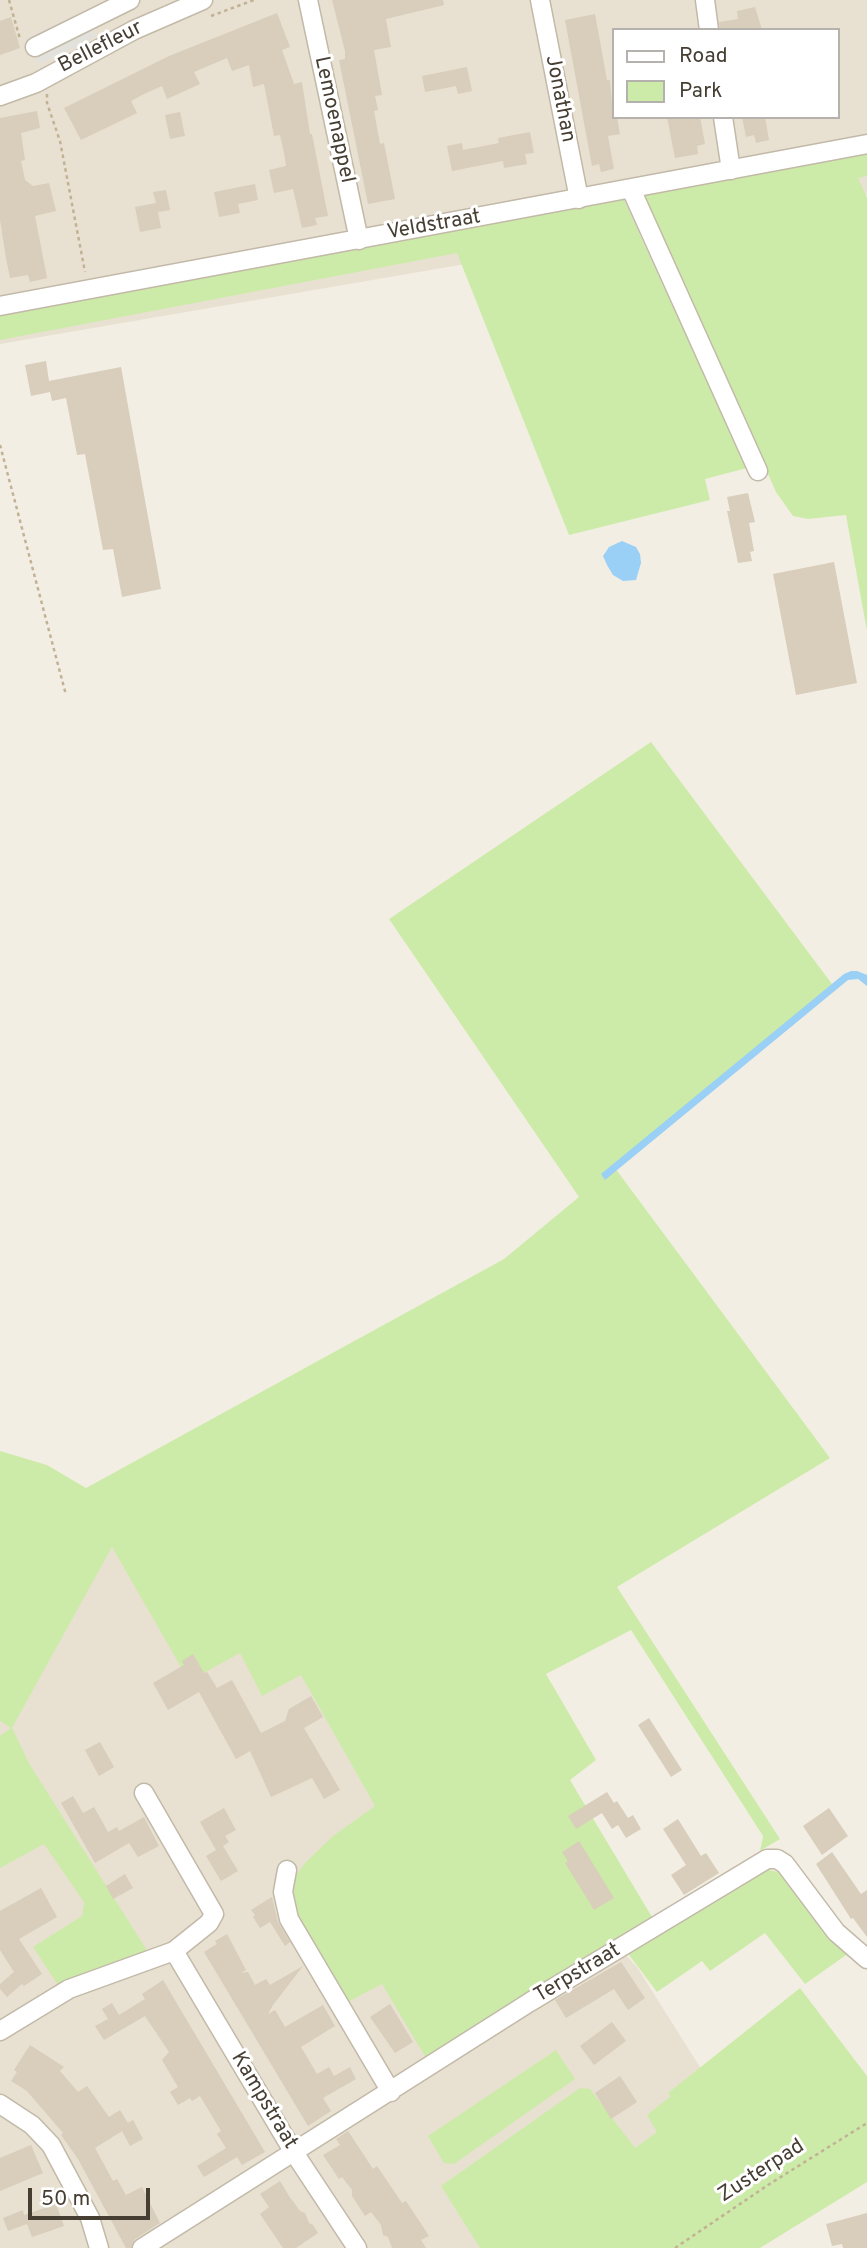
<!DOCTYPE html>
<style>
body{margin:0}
#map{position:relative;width:867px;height:2248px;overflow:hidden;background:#f3eee3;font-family:Overpass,sans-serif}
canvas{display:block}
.legend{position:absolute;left:612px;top:28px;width:228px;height:91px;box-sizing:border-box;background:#fff;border:2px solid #b5b2ad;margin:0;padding:9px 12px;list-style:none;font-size:21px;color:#463e33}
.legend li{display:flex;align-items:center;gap:14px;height:35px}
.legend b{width:35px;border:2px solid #b5b2ad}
.scale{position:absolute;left:28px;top:2188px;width:122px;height:32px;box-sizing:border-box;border:4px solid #463e33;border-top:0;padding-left:9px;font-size:21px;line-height:24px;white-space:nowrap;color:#463e33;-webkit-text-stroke:5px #fff;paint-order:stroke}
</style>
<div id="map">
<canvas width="867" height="2248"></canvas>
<ul class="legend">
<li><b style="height:9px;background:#fff"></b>Road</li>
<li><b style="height:19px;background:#cdeba8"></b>Park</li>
</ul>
<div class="scale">50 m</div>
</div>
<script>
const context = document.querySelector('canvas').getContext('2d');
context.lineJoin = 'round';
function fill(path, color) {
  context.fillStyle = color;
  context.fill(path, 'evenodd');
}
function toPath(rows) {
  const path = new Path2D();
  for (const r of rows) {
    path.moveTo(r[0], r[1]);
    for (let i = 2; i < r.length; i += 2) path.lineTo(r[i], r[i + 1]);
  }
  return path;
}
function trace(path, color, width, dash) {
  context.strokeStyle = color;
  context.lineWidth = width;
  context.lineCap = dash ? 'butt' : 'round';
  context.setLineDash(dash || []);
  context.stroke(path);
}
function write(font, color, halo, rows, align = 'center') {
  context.font = font + ' Overpass,sans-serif';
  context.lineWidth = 6;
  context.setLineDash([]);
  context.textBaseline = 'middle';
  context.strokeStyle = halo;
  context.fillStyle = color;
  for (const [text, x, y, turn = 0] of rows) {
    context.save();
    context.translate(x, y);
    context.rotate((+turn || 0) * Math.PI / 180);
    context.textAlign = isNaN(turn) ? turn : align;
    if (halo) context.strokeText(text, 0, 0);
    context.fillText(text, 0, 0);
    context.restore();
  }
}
const residential = toPath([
 [0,0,867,0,867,195,0,344],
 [613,30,837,30,837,117,613,117],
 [160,1470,637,1967,715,2091,741,2248,0,2248,0,1591]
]);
const green = toPath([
 [867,149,867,176,858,178,867,198,867,631,846,515,808,519,793,516,776,492,643,195],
 [623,198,747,468,705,479,710,500,569,535,457,253,0,340,0,315],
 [651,742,835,988,615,1168,830,1458,617,1587,780,1839,760,1851,763,1836,631,1630,546,1674,596,1760,570,1780,652,1917,426,2058,382,1984,344,2004,290,1897,290,1883,305,1863,333,1836,375,1806,301,1675,262,1696,240,1653,189,1681,112,1547,12,1728,30,1765,148,1952,60,1988,33,1947,82,1916,84,1902,44,1844,0,1868,0,1736,11,1728,0,1721,0,1451,47,1465,86,1488,504,1259,579,1197,389,919],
 [757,1867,782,1873,849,1953,805,1984,765,1933,710,1971,702,1961,657,1992,626,1951],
 [800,1988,867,2076,867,2182,760,2248,480,2248,441,2186,580,2088,590,2089,635,2148,657,2132,647,2115,671,2096,668,2093],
 [556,2050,575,2079,454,2164,444,2163,428,2136]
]);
const parking = toPath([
 [83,11,96,36,39,65,27,38]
]);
const water = toPath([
 [622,541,636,547,640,554,641,563,636,580,623,581,613,575,607,565,603,556,609,547],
 [851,971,857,971,867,975,867,986,858,979,848,980,605,1180,601,1174,844,974]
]);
const building = toPath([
 [332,0,443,0,444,5,386,19,391,47,374,50,382,95,375,96,378,110,374,111,380,144,384,143,395,199,368,204,339,60,345,59,345,51],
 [755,7,762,30,720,30,719,22,738,19,737,11],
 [277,13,290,47,282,50,294,84,302,82,310,134,312,134,328,216,315,218,317,225,302,228,293,189,274,193,269,170,286,166,284,153,280,135,274,136,264,84,253,87,249,65,232,71,227,58,194,72,200,84,167,99,162,86,146,93,131,101,137,113,81,140,64,108,169,56],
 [595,14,607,80,610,80,613,117,617,117,620,134,608,136,614,169,601,172,599,164,592,166,565,20],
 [11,17,20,48,0,55,0,21],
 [467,67,472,91,458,94,456,86,425,92,422,76],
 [37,111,40,128,21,133,25,160,21,161,25,180,33,186,49,183,56,211,35,216,47,278,30,282,28,275,10,278,6,258,0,220,0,118],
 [180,112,185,136,170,139,165,115],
 [667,117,700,117,705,144,697,146,698,154,675,158],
 [742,117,765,117,769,140,756,143,754,135,746,137],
 [530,132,534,153,525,154,527,164,504,168,503,161,452,171,447,146,462,143,463,150,499,143,498,138],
 [255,184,258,200,238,204,240,213,219,217,214,192],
 [166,190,170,210,158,212,161,228,140,232,135,207,156,203,153,192],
 [46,361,49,381,121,367,161,589,122,597,113,549,103,550,85,454,77,455,66,398,52,401,50,392,31,396,25,365],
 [748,493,755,522,749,523,754,551,750,552,752,561,738,563,727,511,730,511,727,497],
 [834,562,857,683,796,695,773,574],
 [193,1654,204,1673,207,1672,217,1688,232,1680,261,1733,285,1721,289,1709,311,1696,323,1717,304,1728,340,1790,324,1799,312,1778,271,1797,250,1751,236,1759,199,1692,168,1710,153,1683,184,1665,182,1661],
 [649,1718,682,1770,671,1777,638,1725],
 [100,1742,114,1767,99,1776,85,1750],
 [607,1792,614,1803,617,1801,628,1818,633,1815,641,1829,626,1838,618,1825,612,1829,602,1813,576,1829,568,1816],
 [73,1796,83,1813,94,1807,108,1832,117,1827,119,1831,144,1817,159,1846,138,1857,129,1843,95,1863,61,1803],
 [224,1808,236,1830,225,1836,229,1842,223,1846,238,1871,221,1881,206,1856,216,1850,200,1822],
 [829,1808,848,1836,822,1855,803,1826],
 [678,1819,701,1856,706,1853,719,1873,684,1895,671,1875,686,1865,663,1829],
 [579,1841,614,1898,594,1910,565,1863,568,1861,562,1852],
 [832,1852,861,1894,867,1890,867,1937,853,1918,851,1919,816,1864],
 [125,1874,133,1888,113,1899,106,1886],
 [41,1888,57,1917,19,1939,42,1974,24,1986,22,1984,7,1997,0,1989,0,1984,14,1972,0,1950,0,1911],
 [272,1897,278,1922,290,1942,285,1946,270,1922,260,1928,253,1917,255,1915,251,1910],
 [227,1934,246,1970,241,1973,248,1972,255,1985,266,1979,270,1985,303,1966,273,2005,268,2014,275,2010,285,2027,323,2005,335,2026,301,2047,317,2074,329,2067,334,2076,350,2067,356,2079,323,2098,331,2111,308,2126,204,1952,217,1944,215,1941],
 [621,1962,645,1998,628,2010,614,1989,566,2018,555,2000],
 [163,1980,265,2152,242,2165,237,2157,204,2177,197,2166,226,2148,217,2134,221,2131,200,2096,192,2101,190,2098,178,2105,170,2092,178,2087,162,2060,169,2052,145,2016,104,2040,95,2026,108,2019,102,2009,112,2003,119,2015,145,1999,142,1994],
 [390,2004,413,2042,395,2053,370,2017],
 [612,2022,626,2041,594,2065,580,2046],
 [30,2045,64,2067,60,2071,78,2092,87,2086,109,2117,120,2110,128,2123,133,2120,143,2139,130,2146,122,2131,95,2148,113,2181,117,2179,126,2195,142,2187,160,2223,135,2239,131,2248,126,2248,78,2159,61,2135,63,2133,27,2091,11,2081,17,2072,14,2070],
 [620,2076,637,2102,611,2119,595,2093],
 [348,2131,373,2169,377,2166,402,2203,406,2201,429,2236,421,2240,426,2248,392,2248,388,2237,383,2235,381,2225,371,2212,365,2216,352,2196,352,2190,342,2177,339,2179,323,2155,340,2145,336,2139],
 [31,2145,43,2173,0,2191,0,2158],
 [280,2181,289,2196,300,2211,305,2213,309,2223,313,2225,318,2233,296,2248,283,2248,260,2214,269,2207,260,2194],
 [56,2204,64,2226,32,2237,27,2224,8,2231,3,2218,23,2210,24,2215],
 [867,2213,867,2248,843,2248,842,2244,832,2246,826,2224]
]);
const path = toPath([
 [9,0,20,39],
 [211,16,254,0],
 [47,94,47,103,60,141,85,272],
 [0,445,66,695],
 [675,2248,768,2185,867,2123]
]);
const minor = toPath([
 [308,0,359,240],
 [540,0,579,199],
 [705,0,709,30],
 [35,47,130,0],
 [0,96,36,83,134,30,203,0],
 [723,117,731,170],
 [631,189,758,471],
 [0,306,867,144],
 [287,1870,283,1892,289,1919,391,2092],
 [174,1951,293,2151,357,2248],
 [0,2031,69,1989,174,1951,209,1923,214,1914,144,1793],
 [0,2104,32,2125,51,2145,90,2218,99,2248],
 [142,2248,530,2002,767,1859,777,1859,785,1864,836,1932,867,1959]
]);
const streetNames = [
 ["Bellefleur",101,48,-27],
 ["Jonathan",559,99,79],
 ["Lemoenappel",333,120,78],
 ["Veldstraat",434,226,-10],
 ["Terpstraat",578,1974,-31],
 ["Kampstraat",263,2101,59],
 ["Zusterpad",762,2172,-33]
];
fill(residential, '#e8e1d1');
fill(green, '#cdeba8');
fill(parking, '#e3e1dc');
fill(water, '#9ad0f6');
fill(building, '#d9cdbb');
trace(minor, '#c2b9a8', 21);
trace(path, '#c2b295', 2.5, [3.5, 3.5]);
trace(minor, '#fff', 18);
write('21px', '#463e33', '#fff', streetNames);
</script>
